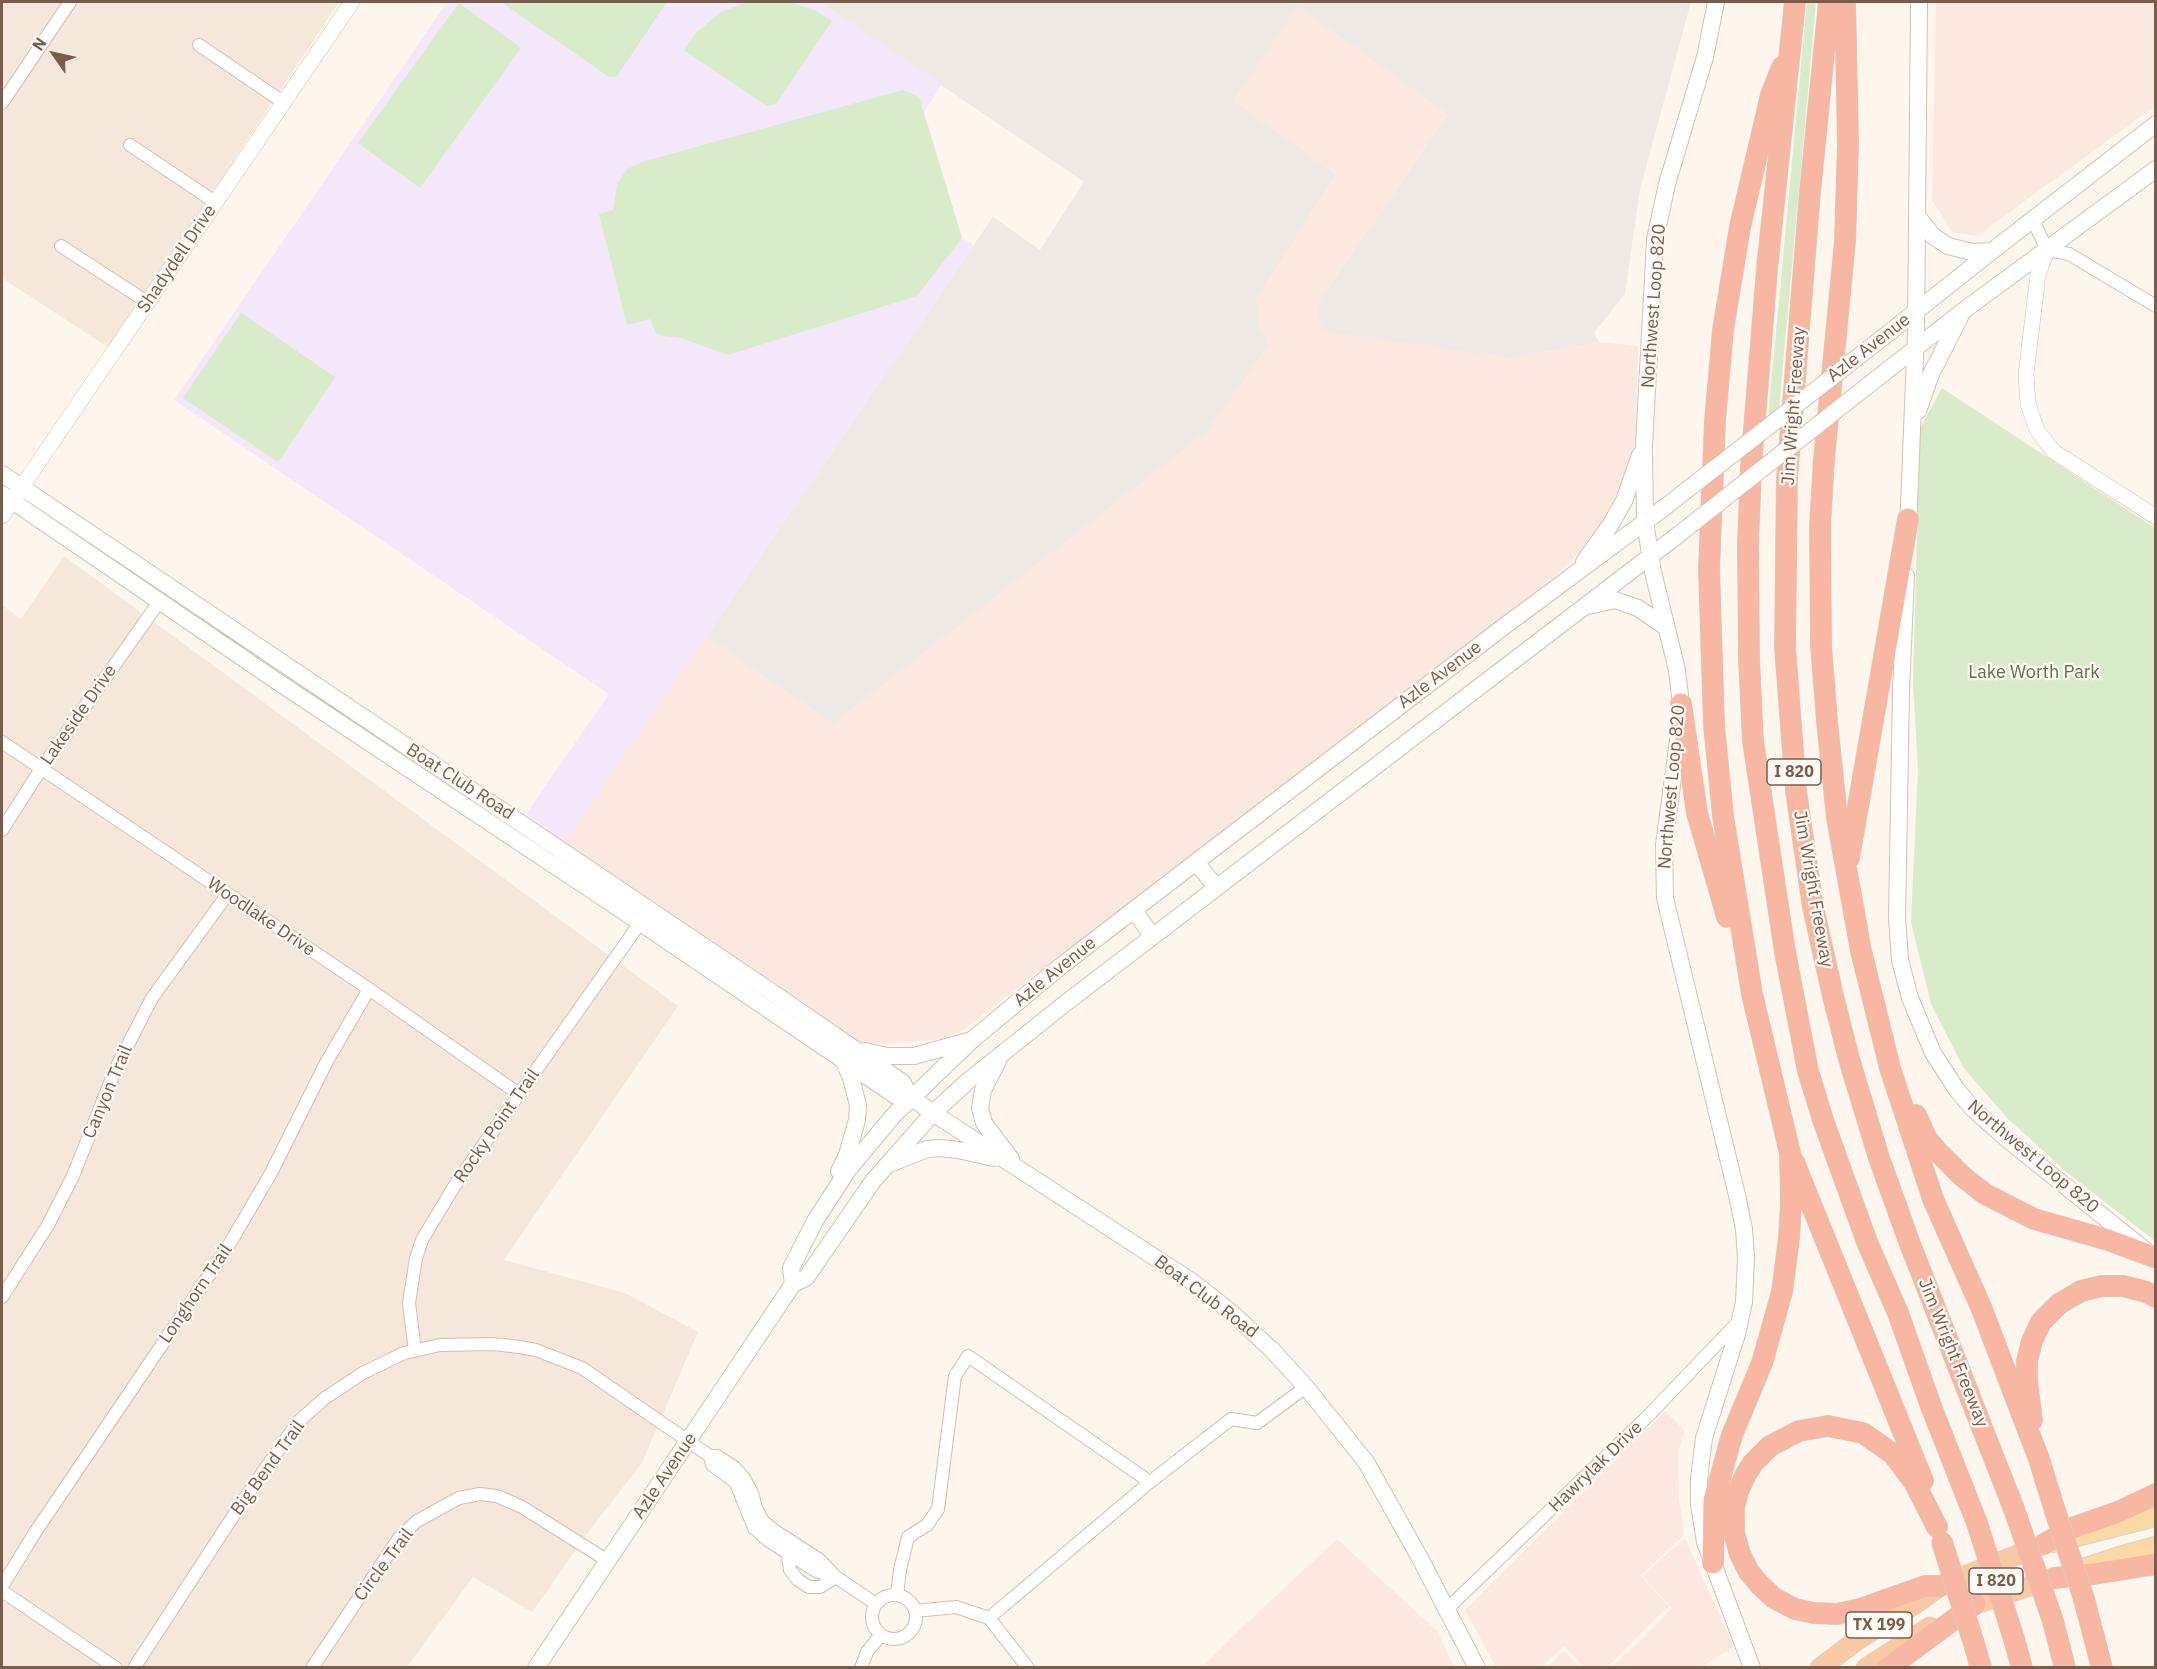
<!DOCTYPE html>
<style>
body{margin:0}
#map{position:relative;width:2157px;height:1669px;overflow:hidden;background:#fdf6ec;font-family:"IBM Plex Sans",sans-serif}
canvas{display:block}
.frame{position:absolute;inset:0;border:3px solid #7a5c4d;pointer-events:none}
.north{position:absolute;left:24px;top:24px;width:60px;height:60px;-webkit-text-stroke:4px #fffaf3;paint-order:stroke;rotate:304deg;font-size:16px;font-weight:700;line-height:24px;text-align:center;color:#7a5c4d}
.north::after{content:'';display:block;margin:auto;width:21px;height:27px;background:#7a5c4d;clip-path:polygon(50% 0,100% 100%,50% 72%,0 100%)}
</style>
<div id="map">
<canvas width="2157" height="1669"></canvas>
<div class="frame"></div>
<div class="north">N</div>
</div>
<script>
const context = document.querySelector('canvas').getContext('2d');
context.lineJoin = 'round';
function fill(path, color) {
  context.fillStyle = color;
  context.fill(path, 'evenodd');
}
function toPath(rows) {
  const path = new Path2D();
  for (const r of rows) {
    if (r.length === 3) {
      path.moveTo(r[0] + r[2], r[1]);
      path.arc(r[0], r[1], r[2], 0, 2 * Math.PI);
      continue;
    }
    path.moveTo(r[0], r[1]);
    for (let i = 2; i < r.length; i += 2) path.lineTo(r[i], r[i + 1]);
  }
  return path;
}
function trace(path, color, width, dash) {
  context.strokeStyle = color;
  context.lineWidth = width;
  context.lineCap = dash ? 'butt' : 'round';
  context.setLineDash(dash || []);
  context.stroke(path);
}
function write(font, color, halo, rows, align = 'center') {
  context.font = font + ' "IBM Plex Sans",sans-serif';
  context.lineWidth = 4.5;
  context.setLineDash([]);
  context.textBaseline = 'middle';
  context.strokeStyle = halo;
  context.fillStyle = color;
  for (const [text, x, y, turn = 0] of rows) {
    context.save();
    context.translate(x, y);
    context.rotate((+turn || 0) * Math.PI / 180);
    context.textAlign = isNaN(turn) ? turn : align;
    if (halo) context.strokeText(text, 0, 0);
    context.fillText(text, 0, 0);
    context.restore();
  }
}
const residential = toPath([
 [2,2,339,2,109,348,2,278],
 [64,556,678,1006,504,1260,625,1293,698,1332,642,1463,592,1527,532,1612,473,1577,407,1667,2,1667,2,605,21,619]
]);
const commercial = toPath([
 [1936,2,2155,2,2155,106,1977,236,1952,232,1932,200],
 [1298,5,1448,115,1317,304,1318,321,1322,328,1512,358,1599,342,1638,346,1635,455,1624,482,1600,528,1588,544,1552,579,963,1030,942,1039,882,1044,852,1040,564,843,706,636,833,724,1208,431,1269,342,1267,335,1257,327,1260,306,1254,301,1336,174,1234,101],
 [1665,1411,1684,1430,1678,1453,1679,1498,1684,1535,1641,1576,1669,1606,1608,1667,1584,1667,1564,1646,1541,1667,1496,1667,1465,1610],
 [1685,1538,1734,1647,1706,1664,1709,1667,1612,1667,1672,1608,1642,1576],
 [1337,1539,1438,1632,1454,1667,1202,1667,1235,1634],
 [1564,1651,1580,1667,1547,1667]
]);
const industrial = toPath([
 [819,2,1691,2,1640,189,1625,294,1594,333,1599,342,1512,358,1333,333,1322,328,1318,321,1317,304,1448,115,1298,6,1234,101,1336,174,1255,301,1260,306,1257,327,1267,335,1269,344,1208,431,833,724,706,636,993,217,1040,250,1084,182]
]);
const education = toPath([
 [447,2,819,2,942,84,924,112,962,238,974,245,564,843,526,814,609,694,174,400]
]);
const green = toPath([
 [501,2,667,2,617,76,609,77],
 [748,2,789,2,814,10,832,21,776,104,767,106,684,50,696,33,721,12],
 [1807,2,1816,2,1808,92,1779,408,1768,417],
 [459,3,521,48,420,188,358,143],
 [903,90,919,97,962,238,917,296,728,355,681,338,662,336,656,333,650,319,627,325,599,214,613,210,617,184,627,169,645,161],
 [241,313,335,377,278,462,183,398],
 [1942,388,2155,528,2155,1241,2069,1174,2007,1118,1963,1067,1931,1004,1911,922,1918,769,1913,683,1920,428]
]);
const minor = toPath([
 [199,45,283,102],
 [2,103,70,2],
 [130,145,215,202],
 [2033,220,2047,250,2069,254,2156,306],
 [61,246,147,302],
 [2,742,369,989,519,1094],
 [2,830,41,769,159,602],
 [2,1297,48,1225,73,1176,116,1068,152,998,227,895],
 [415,1351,409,1303,416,1258,422,1240,455,1185,640,923],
 [710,1456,712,1465,736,1483,754,1528,769,1541,816,1571,833,1576],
 [787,1549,790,1570,798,1580,809,1587,820,1587,836,1577],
 [2,1586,36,1531,226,1250,271,1173,326,1063,369,989],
 [2,1591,116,1668],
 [897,1595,900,1570,908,1537,927,1525,938,1509,955,1376,968,1356,1150,1482],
 [894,1617,22],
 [1447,1609,1647,1417,1740,1320],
 [915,1611,956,1607,989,1618,1150,1482,1231,1419,1257,1423,1306,1387],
 [989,1618,1028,1668],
 [134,1668,245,1498,298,1422,325,1398,363,1373,404,1353,440,1345,493,1344,520,1347,536,1350,582,1368,710,1456,717,1456,734,1467,744,1478,752,1493,756,1508,762,1520,775,1531,820,1560,836,1577,876,1604],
 [312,1668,399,1538,417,1521,459,1498,480,1494,497,1496,522,1507,608,1561],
 [861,1668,867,1652,881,1635]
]);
const tertiary = toPath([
 [2047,250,2038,275,2026,374,2028,404,2037,430,2053,451,2156,517],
 [2,516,352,2]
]);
const secondary = toPath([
 [1716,2,1705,57,1667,184,1655,240,1644,446,1645,522,1653,572,1677,670,1681,704,1680,726,1664,845,1665,898,1737,1195,1744,1229,1746,1258,1744,1302,1737,1334,1704,1438,1699,1479,1699,1504,1705,1542,1752,1668],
 [1917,216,1933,236,1948,246,1972,252,1992,251],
 [1890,332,1992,251,2156,124],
 [1894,365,1963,311,2156,169],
 [1918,411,1931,374,1960,317],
 [2,474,782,999,902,1082,911,1097,933,1113,1194,1283,1232,1313,1272,1350,1306,1387,1366,1462,1421,1560,1477,1668],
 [2,494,278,682,629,915,896,1096,911,1097],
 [1908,529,1916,331,1919,2],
 [1584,562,1611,524,1624,501,1640,455],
 [1906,576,1901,690,1897,918,1900,960,1910,998,1933,1053,1957,1090,1973,1109,2008,1140,2145,1250],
 [1588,606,1615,600,1638,608,1667,628],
 [1196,862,1216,887],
 [1134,910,1152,936],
 [865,1051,887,1056,914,1056,968,1041],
 [998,1061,983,1090,980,1108,984,1123,1011,1159],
 [892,1163,927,1149,941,1148,958,1150,994,1158],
 [839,1171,847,1155,857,1120,858,1105,851,1078,844,1062],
 [793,1284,791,1268,815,1221,848,1170,893,1116,972,1040,1061,966,1196,862,1502,628,1665,507],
 [536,1668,793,1284,806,1278,873,1181,933,1113,968,1081,1067,1002,1678,535]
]);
const primary = toPath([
 [2053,1543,2156,1517],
 [2077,1570,2119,1556,2156,1546]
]);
const trunk = toPath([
 [1961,1611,1975,1604,2054,1578],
 [1820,1668,1857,1640,1915,1604,1940,1586,2042,1545],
 [1866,1668,1930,1627]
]);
const motorway = toPath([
 [1795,2,1767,269,1751,467,1748,544,1749,660,1753,741,1785,952,1808,1071,1823,1120,1867,1242,1898,1313,1932,1409,1977,1523],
 [1829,2,1810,192,1787,478,1785,647,1796,791,1813,907,1833,996,1849,1059,1879,1158,1910,1244,2014,1509],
 [1845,2,1848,142,1845,241,1824,459,1820,526,1821,645,1827,721,1837,818,1861,951,1890,1068,1933,1199,1981,1307,2039,1459,2055,1511],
 [1681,704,1697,813,1727,917],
 [1849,858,1908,519],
 [1916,1115,1927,1139,1938,1152,1962,1176,1985,1194,2034,1219,2108,1240,2154,1257],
 [1794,1162,1923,1481],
 [2032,1420,2027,1382,2027,1361,2032,1341,2041,1322,2059,1304,2081,1291,2102,1286,2123,1286,2146,1292,2156,1297],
 [1937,1527,1914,1482,1893,1454,1863,1433,1828,1426,1799,1431,1770,1446,1753,1463,1746,1474,1738,1491,1734,1508,1734,1533,1740,1554,1749,1572,1760,1585,1774,1598,1795,1609,1814,1613,1837,1614,1860,1609,1925,1586,1940,1586],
 [2044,1544,2072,1528,2118,1512,2156,1494],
 [1713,1563,1714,1500,1732,1435,1762,1363,1782,1292,1789,1238,1791,1201,1790,1153,1752,994,1723,816,1714,725,1709,569,1715,421,1723,330,1740,227,1771,95,1782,67],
 [2054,1578,2094,1574,2156,1564],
 [2084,1599,2102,1668],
 [2053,1621,2065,1668],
 [2014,1639,2022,1668],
 [1975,1647,1981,1668],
 [1888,1668,1975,1604]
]);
const secondaryBridge = toPath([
 [1665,507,1890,332],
 [1678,535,1894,365]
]);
const motorwayBridge = toPath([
 [2014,1509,2053,1621],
 [2055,1511,2084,1599],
 [1977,1523,2014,1639],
 [1942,1542,1975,1647]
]);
const shields = [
 [1794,772,54],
 [1996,1581,54],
 [1879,1625,66]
];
const shieldNames = [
 ["I 820",1794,772],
 ["I 820",1996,1581],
 ["TX 199",1879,1625]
];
const streetNames = [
 ["Shadydell Drive",177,259,-56],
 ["Northwest Loop 820",1654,306,-86],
 ["Azle Avenue",1869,348,-38],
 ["Jim Wright Freeway",1794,406,-86],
 ["Azle Avenue",1440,675,-37],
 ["Lakeside Drive",79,715,-55],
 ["Boat Club Road",460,782,33],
 ["Northwest Loop 820",1672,787,-85],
 ["Jim Wright Freeway",1813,889,80],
 ["Woodlake Drive",261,917,34],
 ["Azle Avenue",1055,972,-39],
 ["Canyon Trail",108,1092,-67],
 ["Rocky Point Trail",497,1126,-55],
 ["Northwest Loop 820",2033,1157,40],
 ["Longhorn Trail",196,1294,-56],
 ["Boat Club Road",1206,1297,37],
 ["Jim Wright Freeway",1953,1353,68],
 ["Hawrylak Drive",1596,1467,-44],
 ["Big Bend Trail",268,1468,-54],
 ["Azle Avenue",665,1476,-56],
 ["Circle Trail",384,1565,-53]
];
const parkNames = [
 ["Lake Worth Park",2034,673]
];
fill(residential, '#f5e8da');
fill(commercial, '#fde8e0');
fill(industrial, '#efe9e4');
fill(education, '#f3e8fa');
fill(green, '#d8ecc9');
trace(minor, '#d1beb0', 14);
trace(tertiary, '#d1beb0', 16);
trace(secondary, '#d6c0b0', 18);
trace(primary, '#dad1cd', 20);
trace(trunk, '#dad1cd', 21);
trace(motorway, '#dad1cd', 22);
trace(minor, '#fff', 12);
trace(tertiary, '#fff', 15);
trace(secondary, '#fff', 16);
trace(primary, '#fbd9a5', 18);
trace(trunk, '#f9c8a4', 20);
trace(motorway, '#f7b7a3', 21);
trace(secondaryBridge, '#d6c0b0', 18, []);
trace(motorwayBridge, '#dad1cd', 22, []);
trace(secondaryBridge, '#fff', 16);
trace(motorwayBridge, '#f7b7a3', 21);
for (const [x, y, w] of shields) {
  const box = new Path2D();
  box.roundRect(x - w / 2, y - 13, w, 26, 4.5);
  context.fillStyle = '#fffaf3';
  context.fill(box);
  trace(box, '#7a5c4d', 1.5);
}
write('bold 16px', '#7a5c4d', null, shieldNames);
write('18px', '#7a5c4d', '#fffaf3', streetNames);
write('18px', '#537a41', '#fffaf3', parkNames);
</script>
